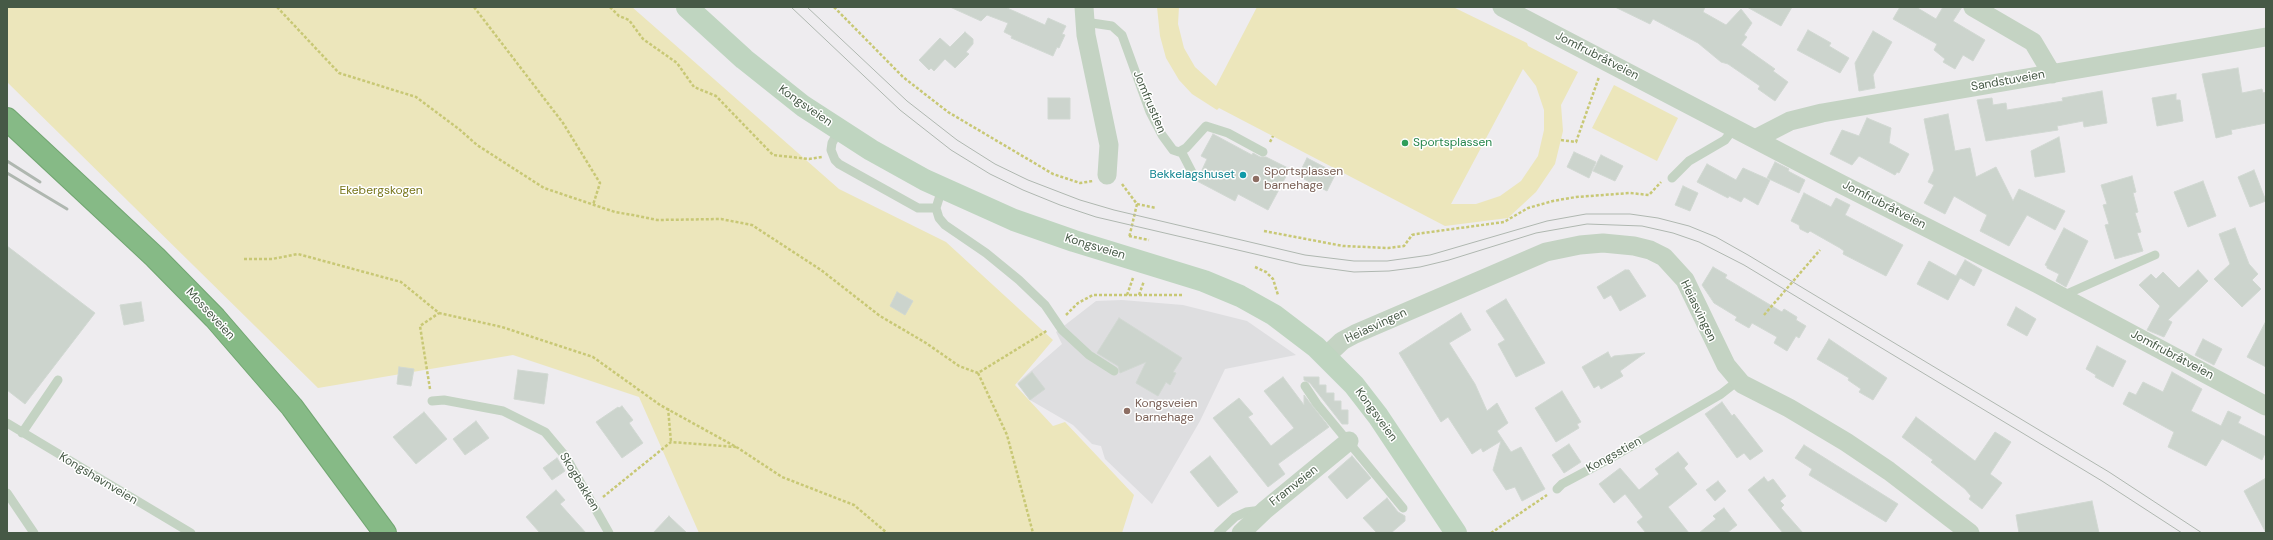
<!DOCTYPE html>
<meta charset="utf-8">
<style>
body{margin:0}
#map{position:relative;width:2273px;height:540px;overflow:hidden;background:#eeecef;font-family:"DM Sans",sans-serif}
canvas{display:block}
.frame{position:absolute;inset:0;border:8px solid #465946;pointer-events:none}
</style>
<div id="map">
<canvas width="2273" height="540"></canvas>
<div class="frame"></div>
</div>
<script>
const context = document.querySelector('canvas').getContext('2d');
context.lineJoin = 'round';
function fill(path, color) {
  context.fillStyle = color;
  context.fill(path, 'evenodd');
}
function toPath(rows) {
  const path = new Path2D();
  for (const r of rows) {
    path.moveTo(r[0], r[1]);
    for (let i = 2; i < r.length; i += 2) path.lineTo(r[i], r[i + 1]);
  }
  return path;
}
function trace(path, color, width, dash) {
  context.strokeStyle = color;
  context.lineWidth = width;
  context.lineCap = dash ? 'butt' : 'round';
  context.setLineDash(dash || []);
  context.stroke(path);
}
function write(font, color, halo, rows, align = 'center') {
  context.font = font + ' "DM Sans",sans-serif';
  context.lineWidth = 3;
  context.setLineDash([]);
  context.textBaseline = 'middle';
  context.strokeStyle = halo;
  context.fillStyle = color;
  for (const [text, x, y, turn = 0] of rows) {
    context.save();
    context.translate(x, y);
    context.rotate((+turn || 0) * Math.PI / 180);
    context.textAlign = isNaN(turn) ? turn : align;
    if (halo) context.strokeText(text, 0, 0);
    context.fillText(text, 0, 0);
    context.restore();
  }
}
const education = toPath([
 [1122,300,1183,305,1247,321,1296,355,1225,369,1200,421,1152,504,1105,459,1101,446,1092,444,1073,425,1030,400,1017,383,1062,344,1056,332,1096,301]
]);
const green = toPath([
 [7,7,632,7,839,189,946,242,1053,340,1015,385,1053,426,1065,422,1134,495,1122,533,699,533,639,397,513,355,318,388,7,82],
 [1157,7,1179,7,1178,24,1184,48,1195,67,1216,86,1257,7,1453,7,1527,43,1528,46,1578,72,1561,105,1563,131,1555,164,1536,192,1508,218,1445,226,1219,108,1217,110,1192,94,1179,80,1166,58,1160,36],
 [1523,69,1536,86,1544,110,1544,130,1538,156,1521,181,1500,196,1476,204,1451,204],
 [1614,85,1678,118,1657,161,1592,128]
]);
const building = toPath([
 [950,7,1005,7,1045,25,1048,18,1066,26,1062,34,1065,35,1059,48,1057,47,1053,56,1011,38,1012,36,1004,32,1008,23,987,15,981,21,950,7],
 [1615,7,1705,7,1703,12,1726,25,1741,9,1752,23,1744,35,1747,37,1741,45,1775,69,1773,71,1788,82,1775,101,1758,89,1760,86,1728,64,1721,62,1698,43,1653,19,1650,24,1615,7],
 [1747,7,1792,7,1781,26,1747,7],
 [1900,7,1916,7,1936,19,1943,7,1962,7,1953,21,1985,40,1973,61,1963,55,1955,69,1943,62,1945,59,1934,50,1937,44,1893,19,1900,7],
 [1808,30,1831,43,1829,46,1849,58,1840,73,1797,50,1808,30],
 [1873,31,1892,42,1873,75,1875,88,1859,91,1855,63,1873,31],
 [965,32,973,39,973,44,966,52,969,54,955,68,945,59,934,71,931,68,929,70,919,60,940,38,950,47,965,32],
 [2238,68,2242,93,2262,89,2263,93,2266,92,2266,123,2231,130,2232,134,2216,138,2202,74,2238,68],
 [2102,91,2107,123,2084,127,2083,121,2057,126,2058,130,1986,141,1977,100,1992,98,1993,105,2006,103,2007,110,2063,101,2062,98,2102,91],
 [2176,94,2176,100,2180,100,2183,121,2157,126,2152,98,2176,94],
 [1048,98,1070,98,1070,119,1048,119,1048,98],
 [1948,114,1955,151,1970,148,1976,177,1996,167,2013,201,2019,189,2065,211,2055,230,2027,215,2009,246,1980,231,1987,215,1954,196,1945,214,1924,203,1934,185,1928,182,1934,170,1924,119,1948,114],
 [1867,118,1891,128,1889,143,1909,154,1899,173,1897,172,1895,175,1859,156,1852,165,1830,154,1842,130,1859,136,1867,118],
 [1213,134,1252,155,1253,153,1260,157,1266,157,1290,169,1268,210,1238,194,1235,201,1197,181,1207,159,1201,156,1213,134],
 [2059,137,2065,172,2035,177,2031,151,2059,137],
 [1574,152,1596,162,1589,178,1567,167,1574,152],
 [1601,155,1623,166,1615,181,1593,171,1601,155],
 [1307,158,1336,173,1327,191,1298,176,1307,158],
 [1775,162,1789,169,1788,171,1805,180,1799,193,1767,178,1775,162],
 [1707,164,1736,180,1743,168,1770,180,1758,205,1744,197,1741,202,1729,196,1728,198,1697,182,1707,164],
 [2254,170,2266,201,2250,207,2238,177,2254,170],
 [2132,176,2136,192,2133,193,2138,212,2135,213,2141,232,2137,233,2143,251,2115,259,2105,225,2109,224,2103,205,2107,204,2101,185,2132,176],
 [2203,181,2216,216,2188,227,2174,192,2203,181],
 [1683,186,1698,193,1690,211,1675,205,1683,186],
 [1804,193,1831,207,1836,198,1850,205,1845,215,1903,245,1886,276,1843,254,1844,251,1840,248,1810,231,1808,233,1800,229,1799,225,1791,221,1804,193],
 [2064,228,2088,241,2066,287,2056,281,2059,274,2047,268,2047,266,2045,265,2064,228],
 [2235,228,2249,264,2258,274,2252,280,2261,289,2242,307,2214,279,2230,264,2219,234,2235,228],
 [7,246,95,313,25,404,7,390,7,246],
 [1965,260,1982,270,1974,286,1960,278,1948,300,1917,284,1929,261,1956,276,1965,260],
 [1713,267,1727,275,1725,278,1782,312,1784,309,1797,317,1796,320,1806,326,1799,338,1796,336,1787,351,1774,343,1777,337,1752,323,1749,328,1735,320,1737,317,1714,303,1702,285,1713,267],
 [1625,270,1629,270,1646,296,1620,311,1611,295,1604,299,1597,287,1625,270],
 [2198,270,2208,281,2168,320,2172,322,2164,337,2147,330,2160,306,2139,285,2151,274,2156,279,2163,272,2179,288,2198,270],
 [897,292,913,301,905,315,890,306,897,292],
 [1506,299,1545,363,1516,377,1498,344,1505,340,1486,311,1506,299],
 [141,302,144,321,124,325,120,305,141,302],
 [2016,307,2036,319,2027,336,2007,325,2016,307],
 [1461,313,1471,330,1449,343,1475,384,1487,411,1497,403,1508,423,1497,431,1511,452,1521,447,1545,489,1522,501,1515,487,1506,490,1493,470,1501,441,1483,452,1481,448,1472,454,1448,417,1441,422,1399,353,1461,313],
 [1119,318,1182,358,1173,372,1176,373,1170,385,1166,382,1158,396,1136,383,1146,362,1120,373,1118,366,1097,353,1119,318],
 [2266,321,2266,367,2247,357,2266,321],
 [1829,339,1887,378,1873,400,1859,392,1861,389,1848,380,1849,378,1817,359,1829,339],
 [2203,339,2222,349,2214,365,2195,355,2203,339],
 [2097,346,2126,361,2113,387,2095,377,2096,375,2086,369,2097,346],
 [1608,352,1611,358,1614,356,1645,353,1620,371,1623,376,1601,389,1599,385,1594,388,1582,367,1608,352],
 [399,367,414,369,411,386,397,384,399,367],
 [518,370,548,374,544,404,514,399,518,370],
 [1032,372,1045,389,1030,400,1018,384,1032,372],
 [2172,372,2202,389,2191,411,2221,426,2228,411,2241,417,2238,423,2266,437,2266,451,2262,460,2222,439,2206,466,2168,447,2174,432,2123,404,2129,392,2136,395,2143,382,2163,392,2172,372],
 [1283,377,1304,405,1304,395,1329,427,1278,464,1285,474,1268,487,1213,418,1239,398,1253,414,1248,417,1271,446,1294,428,1264,391,1283,377],
 [1304,377,1319,377,1319,385,1326,385,1326,393,1334,393,1334,401,1341,401,1341,410,1348,410,1348,424,1342,424,1310,383,1304,380,1304,377],
 [1562,391,1581,422,1577,424,1579,428,1556,442,1535,408,1562,391],
 [1722,402,1732,416,1734,414,1763,451,1750,460,1744,453,1737,458,1705,414,1722,402],
 [622,406,633,420,629,423,643,443,622,458,596,422,618,407,619,408,622,406],
 [424,412,447,439,416,464,393,437,424,412],
 [1916,417,1975,461,1995,432,2011,442,1990,474,2002,483,1982,509,1969,499,1971,496,1965,489,1931,462,1933,460,1902,437,1916,417],
 [476,421,489,438,465,455,453,439,476,421],
 [1569,444,1581,462,1564,473,1552,455,1569,444],
 [1804,445,1898,504,1886,522,1809,475,1812,469,1795,458,1804,445],
 [1678,452,1688,464,1684,468,1697,484,1668,507,1689,533,1646,533,1637,522,1643,517,1625,494,1614,503,1599,484,1620,468,1639,490,1659,474,1655,469,1678,452],
 [1210,456,1238,492,1218,507,1190,472,1210,456],
 [1352,456,1371,478,1347,499,1328,477,1352,456],
 [557,458,565,471,552,480,543,468,557,458],
 [1764,477,1768,482,1773,479,1786,496,1780,501,1784,505,1781,508,1803,533,1783,533,1748,490,1764,477],
 [2266,478,2266,533,2244,491,2266,478],
 [1718,481,1726,491,1715,501,1706,490,1718,481],
 [556,490,565,500,560,504,586,533,540,533,526,517,556,490],
 [1387,498,1398,512,1405,516,1405,521,1391,533,1377,533,1363,518,1387,498],
 [2092,501,2099,533,2019,533,2016,515,2092,501],
 [1724,508,1737,525,1727,533,1699,533,1716,519,1713,516,1724,508],
 [669,516,671,518,687,533,653,533,669,516]
]);
const path = toPath([
 [277,7,339,73,416,97,459,129,477,145,544,188,615,212,638,216,657,220,721,219,752,225,821,270,880,316,926,343,959,366,978,373,1048,330],
 [474,7,563,123,600,183,593,205],
 [610,7,619,16,629,20,643,39,677,63,694,87,716,96,773,155,809,159,822,157],
 [834,7,903,77,948,112,1053,174,1080,183,1093,181],
 [1561,140,1576,142,1599,77],
 [1270,142,1273,136],
 [1122,184,1137,204,1129,238],
 [1137,204,1156,208],
 [1264,231,1343,246,1388,248,1404,246,1412,235,1416,234,1504,222,1528,208,1553,201,1576,197,1630,193,1649,195,1661,182],
 [1129,236,1149,240],
 [244,259,272,259,298,254,401,282,439,313,502,327,593,357,660,405,738,448,782,477,854,505,887,533],
 [1255,267,1266,272,1273,279,1278,295],
 [1127,295,1133,278],
 [1139,295,1144,281],
 [1066,315,1078,303,1093,295,1184,295],
 [1764,315,1820,250],
 [978,373,1007,435,1033,533],
 [430,389,420,326,439,313],
 [668,408,671,442],
 [603,497,671,442,736,447],
 [1491,533,1547,495]
]);
const lane = toPath([
 [1085,22,1112,26,1122,35,1150,112,1162,135,1173,150,1179,152,1186,148,1206,126,1228,133,1263,152],
 [839,130,832,143,831,150,835,160,839,164,918,208,936,208],
 [1181,151,1194,176],
 [1672,178,1689,161,1725,140,1734,128],
 [942,189,936,208,939,218,945,225,986,253,1019,280,1045,305,1062,330,1089,355,1114,371],
 [2062,296,2155,255],
 [1305,386,1317,404,1403,508],
 [432,401,444,400,503,411,545,432,566,457,609,533],
 [7,423,191,533],
 [22,433,58,380],
 [1557,489,1562,484,1609,459,1721,394,1739,380],
 [7,493,34,533],
 [1218,533,1235,517,1246,512,1262,510]
]);
const street = toPath([
 [1084,7,1086,35,1109,145,1107,175],
 [1502,7,1839,183,2038,284,2266,406],
 [1973,7,2033,42,2052,74],
 [1755,139,1790,121,1822,113,2266,37],
 [1326,356,1342,341,1355,334,1546,252,1580,245,1603,243,1634,246,1650,250,1664,257,1685,280,1726,365,1742,384,1789,408,1846,442,1889,471,1970,533],
 [1241,533,1265,510,1349,441]
]);
const secondary = toPath([
 [687,7,744,59,803,106,871,150,925,180,1014,220,1074,241,1204,281,1240,296,1274,315,1316,347,1354,385,1378,416,1456,533]
]);
const highway = toPath([
 [7,119,155,257,215,318,292,407,385,533]
]);
const tram = toPath([
 [791,7,900,110,951,150,990,174,1023,190,1060,205,1096,217,1302,265,1354,272,1389,271,1420,267,1449,260,1536,233,1587,224,1642,226,1673,233,1699,242,1744,265,2102,481,2182,533],
 [807,7,907,101,957,140,995,164,1028,180,1080,200,1114,210,1305,255,1354,261,1387,261,1430,255,1547,221,1586,214,1630,214,1658,218,1689,226,1716,237,1748,255,2109,472,2202,533]
]);
const rail = toPath([
 [7,161,40,182],
 [7,173,67,209]
]);
const markers = [
 [1405,143,4,"#2e9e5b"],
 [1243,175,4,"#0f9aa8"],
 [1256,179,4,"#8d6e63"],
 [1127,411,4,"#8d6e63"]
];
const streetNames = [
 ["Jomfrubråtveien",1597,56,27],
 ["Sandstuveien",2008,81,-10],
 ["Jomfrustien",1149,102,67],
 ["Kongsveien",805,106,35],
 ["Jomfrubråtveien",1884,205,27],
 ["Kongsveien",1095,247,17],
 ["Heiasvingen",1698,311,64],
 ["Mosseveien",210,314,47],
 ["Heiasvingen",1376,326,-25],
 ["Jomfrubråtveien",2172,355,28],
 ["Kongsveien",1376,415,54],
 ["Kongsstien",1614,455,-29],
 ["Kongshavnveien",98,479,31],
 ["Skogbakken",579,482,59],
 ["Framveien",1294,486,-38]
];
const leisureNames = [
 ["Sportsplassen",1413,143]
];
const educationNames = [
 ["Sportsplassen",1264,172],
 ["barnehage",1264,186],
 ["Kongsveien",1135,404],
 ["barnehage",1135,418]
];
const cultureNames = [
 ["Bekkelagshuset",1235,175]
];
const parkNames = [
 ["Ekebergskogen",381,191]
];
fill(education, '#dedee0');
fill(green, '#ece6bb');
fill(building, '#ccd4cd');
trace(building, '#d1d8d2', 1);
trace(highway, '#71a671', 24);
trace(path, '#c8c875', 2.5, [3, 2]);
trace(lane, '#c4d3c3', 9);
trace(street, '#c4d3c3', 19);
trace(secondary, '#bfd5c0', 22);
trace(highway, '#86ba86', 22);
trace(tram, '#afb7b0', 1);
trace(rail, '#afb7b0', 3);
for (const [x, y, r, color] of markers) {
  const dot = new Path2D();
  dot.arc(x, y, r, 0, 2 * Math.PI);
  context.fillStyle = color;
  context.fill(dot);
  trace(dot, '#fff', 1.5);
}
write('12px', '#465946', '#fff', streetNames);
write('12px', '#27864d', '#fff', leisureNames, 'left');
write('12px', '#785e54', '#fff', educationNames, 'left');
write('12px', '#0d838f', '#fff', cultureNames, 'right');
write('12px', '#77751a', '#fff', parkNames);
</script>
